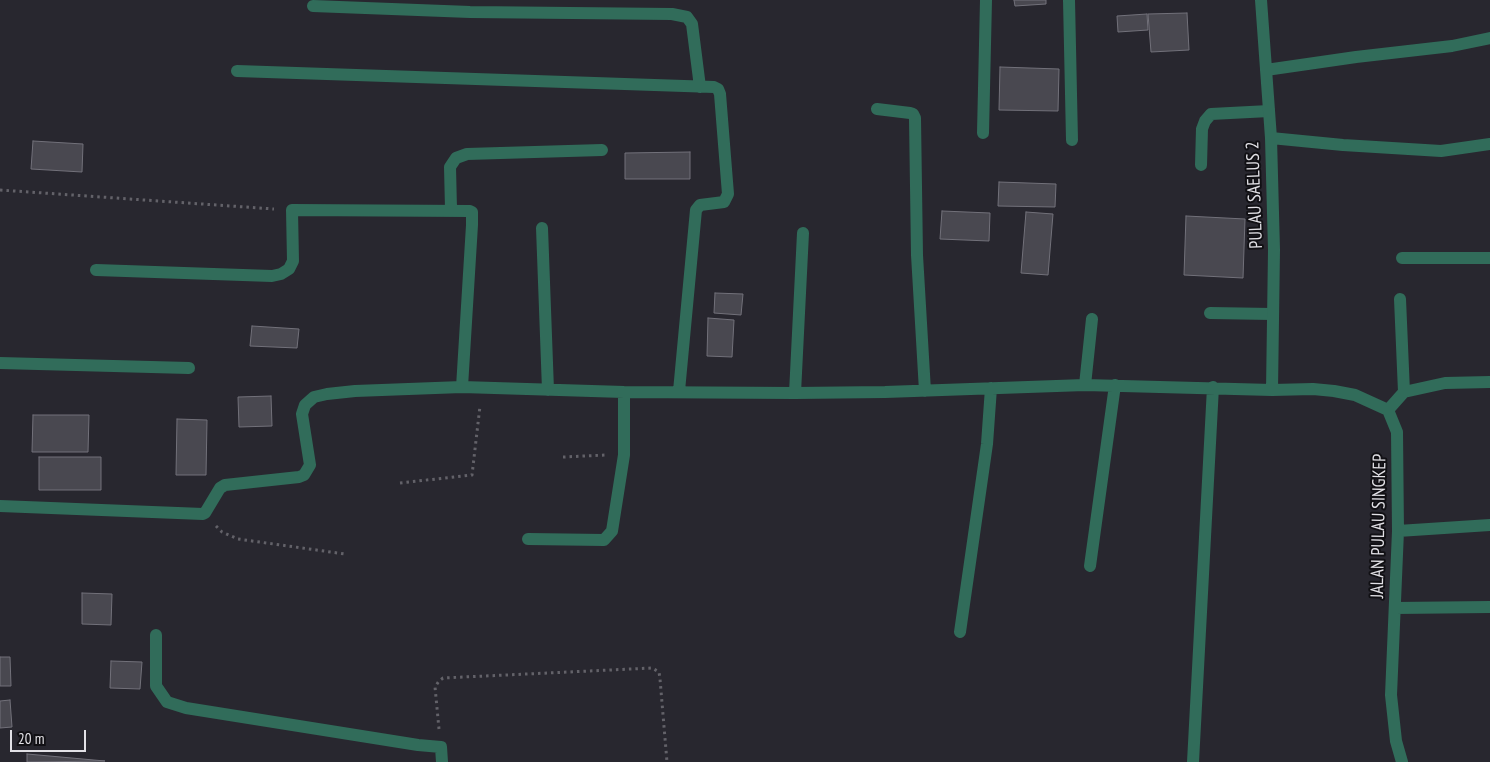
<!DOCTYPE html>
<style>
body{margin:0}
#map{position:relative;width:1490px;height:762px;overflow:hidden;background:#28272f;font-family:"PT Sans Narrow",sans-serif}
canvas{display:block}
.scale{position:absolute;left:10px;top:730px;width:76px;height:22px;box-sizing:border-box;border:2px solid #e2e1e6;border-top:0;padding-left:6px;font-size:15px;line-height:18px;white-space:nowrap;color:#e2e1e6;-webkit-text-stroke:4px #111014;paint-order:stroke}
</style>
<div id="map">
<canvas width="1490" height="762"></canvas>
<div class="scale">20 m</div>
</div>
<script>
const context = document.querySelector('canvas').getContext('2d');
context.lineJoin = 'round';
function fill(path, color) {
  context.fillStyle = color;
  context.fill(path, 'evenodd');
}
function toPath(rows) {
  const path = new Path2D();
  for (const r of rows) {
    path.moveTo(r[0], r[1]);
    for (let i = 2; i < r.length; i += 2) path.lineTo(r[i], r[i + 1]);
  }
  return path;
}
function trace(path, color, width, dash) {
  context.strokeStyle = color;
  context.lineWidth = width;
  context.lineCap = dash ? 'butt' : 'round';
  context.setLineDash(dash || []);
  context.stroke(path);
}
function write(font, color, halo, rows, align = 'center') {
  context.font = font + ' "PT Sans Narrow",sans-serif';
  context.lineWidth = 4;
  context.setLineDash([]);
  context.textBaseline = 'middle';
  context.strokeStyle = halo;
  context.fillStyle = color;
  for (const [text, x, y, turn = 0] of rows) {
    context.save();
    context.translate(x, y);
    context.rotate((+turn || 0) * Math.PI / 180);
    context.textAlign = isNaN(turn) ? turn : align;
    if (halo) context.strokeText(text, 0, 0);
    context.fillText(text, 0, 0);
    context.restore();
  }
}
const building = toPath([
 [1014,0,1046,0,1046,4,1015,6,1014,0],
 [1187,13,1189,50,1151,52,1148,14,1187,13],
 [1147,14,1148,30,1118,32,1117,16,1147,14],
 [1000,67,1059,69,1058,111,999,110,1000,67],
 [33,141,83,144,82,172,31,169,33,141],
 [690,152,690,179,625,179,625,153,690,152],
 [999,182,1056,184,1055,207,998,206,999,182],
 [942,211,990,213,989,241,940,239,942,211],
 [1026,212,1053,214,1048,275,1021,273,1026,212],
 [1186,216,1245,219,1243,278,1184,275,1186,216],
 [715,293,743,294,741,315,714,313,715,293],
 [708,318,734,320,732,357,707,356,708,318],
 [252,326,299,329,297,348,250,346,252,326],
 [271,396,272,426,239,427,238,397,271,396],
 [33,415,89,415,88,452,32,452,33,415],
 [177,419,207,420,206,475,176,475,177,419],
 [39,457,101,457,101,490,39,490,39,457],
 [82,593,112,594,111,625,82,624,82,593],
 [0,657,10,657,11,686,0,686,0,657],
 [111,661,142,662,140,689,110,688,111,661],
 [10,700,12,727,0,728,0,701,10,700],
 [27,754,105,761,27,762,27,754]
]);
const path = toPath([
 [0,190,274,209],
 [563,457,606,455],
 [400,483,472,475,480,406],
 [216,526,222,532,238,539,345,554],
 [439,729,435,687,439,681,443,678,652,668,659,672,660,679,667,762]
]);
const service = toPath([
 [1201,165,1202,129,1205,121,1211,114,1269,111],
 [1210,313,1272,314]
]);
const minor = toPath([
 [1069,0,1072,140],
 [1261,0,1271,138,1274,250,1272,390],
 [313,6,470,12,672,14,687,17,692,24,700,87],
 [1266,70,1356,57,1452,46,1490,38],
 [237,71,714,87,718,89,720,94,728,194,724,202,700,205,696,210,679,391],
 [877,109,910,113,913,114,915,118,917,255,925,391],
 [983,133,986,0],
 [1271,138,1343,145,1441,151,1490,144],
 [451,209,450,167,456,158,467,154,602,150],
 [542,228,548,390],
 [1402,258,1490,258],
 [96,270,272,276,281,274,289,269,293,261,292,210,470,211,472,212,472,225,462,387],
 [1400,299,1404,392],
 [0,363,189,368],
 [1085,385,1092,319],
 [795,393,803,233],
 [1388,410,1404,392,1445,383,1490,382],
 [0,506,203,514,205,513,220,488,225,485,299,477,304,475,310,465,302,414,305,405,314,397,327,394,355,391,462,387,624,392,795,393,885,392,1085,385,1272,390,1313,389,1334,391,1355,395,1388,410,1397,432,1398,531,1391,695,1396,741,1402,762],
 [1398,531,1490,525],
 [528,539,604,540,612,531,624,455,624,392],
 [1090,566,1115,385],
 [1395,608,1490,607],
 [960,632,987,444,991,388],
 [156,635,156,686,167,702,186,708,418,745,441,747,442,762],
 [1193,762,1213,387]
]);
const streetNames = [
 ["PULAU SAELUS 2",1255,195,-92],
 ["JALAN PULAU SINGKEP",1379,526,-89]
];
fill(building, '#494850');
trace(building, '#72717a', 1);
trace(path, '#636269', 3, [2.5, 4]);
trace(service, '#316c5a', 12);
trace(minor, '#316c5a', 12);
write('18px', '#e2e1e6', '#111014', streetNames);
</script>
